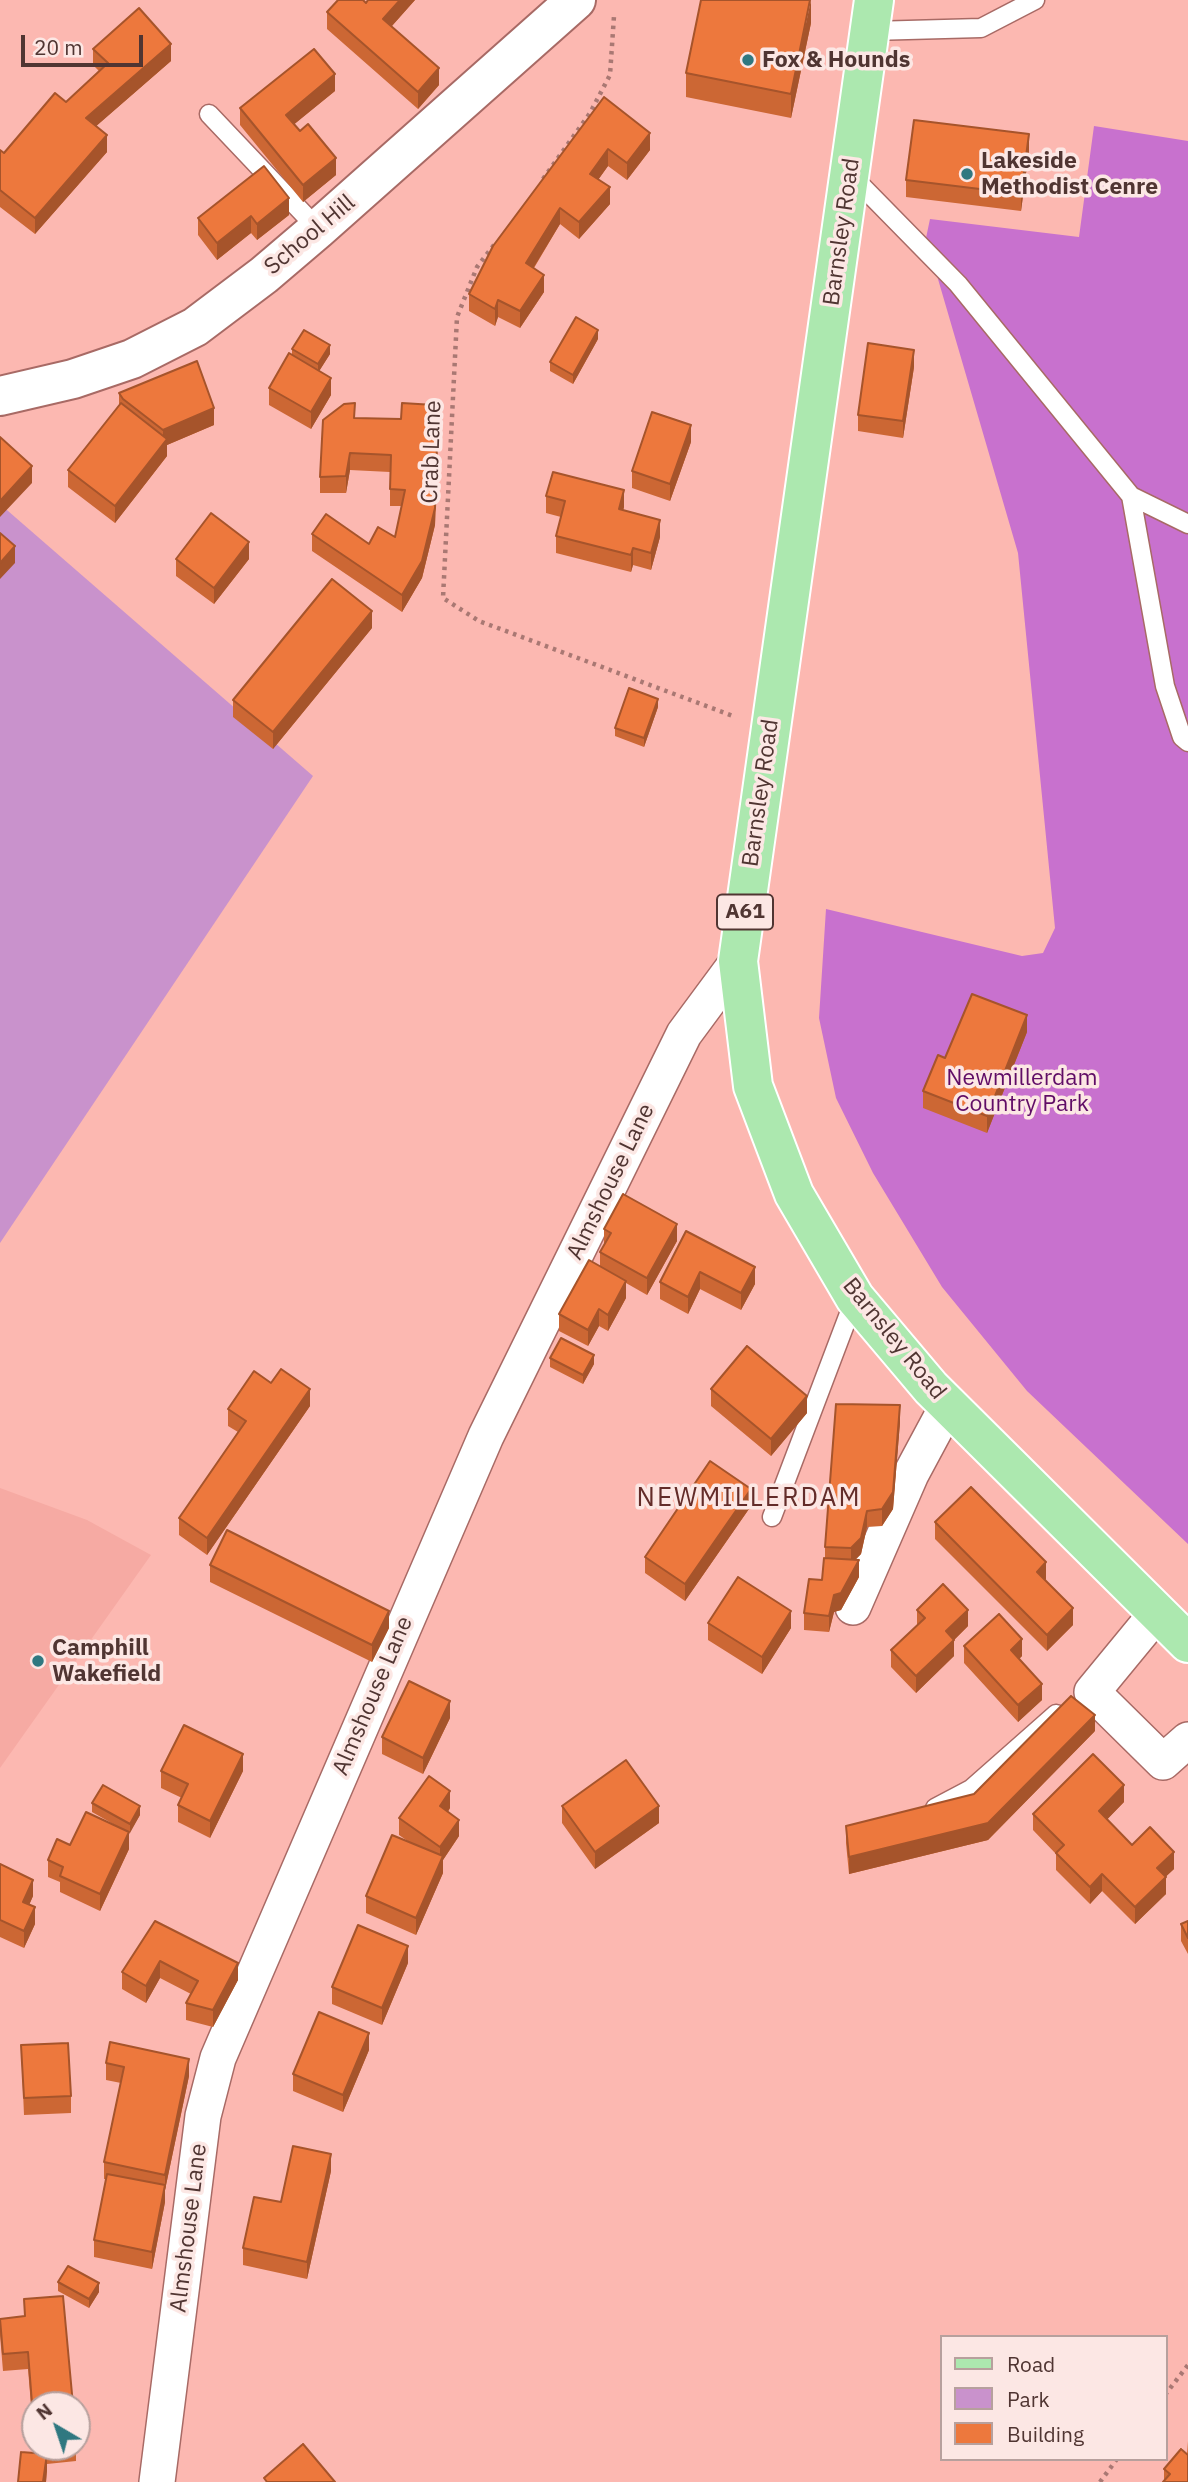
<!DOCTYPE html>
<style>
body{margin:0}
#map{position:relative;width:1188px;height:2482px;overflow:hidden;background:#fcb8b1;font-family:"IBM Plex Sans",sans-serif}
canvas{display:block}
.legend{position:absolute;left:940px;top:2335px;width:228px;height:126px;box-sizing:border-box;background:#fce7e4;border:2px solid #b7a09d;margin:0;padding:9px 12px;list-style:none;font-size:21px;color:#503532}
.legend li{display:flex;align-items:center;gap:14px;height:35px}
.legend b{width:35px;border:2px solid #b7a09d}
.north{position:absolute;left:21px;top:2391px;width:70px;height:70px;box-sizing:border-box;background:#fce7e4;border:2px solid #b7a09d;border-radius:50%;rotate:321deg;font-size:19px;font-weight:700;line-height:28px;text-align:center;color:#503532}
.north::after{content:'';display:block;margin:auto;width:24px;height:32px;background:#307880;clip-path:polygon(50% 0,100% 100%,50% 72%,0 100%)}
.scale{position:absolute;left:21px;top:35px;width:122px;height:32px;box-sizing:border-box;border:4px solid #503532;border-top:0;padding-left:9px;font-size:21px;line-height:24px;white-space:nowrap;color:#503532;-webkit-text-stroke:5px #fce7e4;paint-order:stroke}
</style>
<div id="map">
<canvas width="1188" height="2482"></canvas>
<ul class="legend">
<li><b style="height:9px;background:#ace8af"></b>Road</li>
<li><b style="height:19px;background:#c992cc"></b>Park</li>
<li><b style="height:19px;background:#ed783d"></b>Building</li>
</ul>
<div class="north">N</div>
<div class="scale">20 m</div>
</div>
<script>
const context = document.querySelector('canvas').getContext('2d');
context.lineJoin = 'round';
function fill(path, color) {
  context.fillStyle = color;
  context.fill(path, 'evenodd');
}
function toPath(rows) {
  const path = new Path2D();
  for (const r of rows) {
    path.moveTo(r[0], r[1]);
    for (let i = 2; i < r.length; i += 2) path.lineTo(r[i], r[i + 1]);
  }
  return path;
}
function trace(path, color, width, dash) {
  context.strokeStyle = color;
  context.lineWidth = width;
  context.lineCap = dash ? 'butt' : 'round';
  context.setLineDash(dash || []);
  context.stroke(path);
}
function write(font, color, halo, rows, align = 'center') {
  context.font = font + ' "IBM Plex Sans",sans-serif';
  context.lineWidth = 7;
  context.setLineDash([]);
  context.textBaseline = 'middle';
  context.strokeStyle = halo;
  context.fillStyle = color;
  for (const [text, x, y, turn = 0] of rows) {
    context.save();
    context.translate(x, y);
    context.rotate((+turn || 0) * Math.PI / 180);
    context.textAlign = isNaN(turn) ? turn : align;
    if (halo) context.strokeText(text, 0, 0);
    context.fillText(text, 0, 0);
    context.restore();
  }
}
const built = toPath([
 [0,1488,87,1520,151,1555,0,1768]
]);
const green = toPath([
 [0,504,313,776,0,1243]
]);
const forest = toPath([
 [1094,126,1188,141,1188,1544,1027,1391,942,1287,873,1173,836,1098,819,1018,826,909,1022,956,1043,953,1055,928,1018,553,926,238,930,219,1079,237]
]);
const path = toPath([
 [543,179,590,113,610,75,614,16],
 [494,245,477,267,457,317,443,598,479,621,733,716],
 [1165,2395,1188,2365],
 [1100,2482,1117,2459]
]);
const service = toPath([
 [871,31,981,28,1035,0],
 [209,114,318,229],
 [850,174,958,284,1131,496,1188,524],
 [1131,496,1165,686,1182,737,1188,742],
 [772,1517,855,1298],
 [935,1808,971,1789,1056,1714]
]);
const minor = toPath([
 [853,1607,911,1474,948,1405],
 [1157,1613,1092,1692,1163,1762,1188,1740],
 [157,2482,203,2116,218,2058,486,1436,684,1034,738,961]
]);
const tertiary = toPath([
 [0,396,73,379,132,359,195,327,264,275,318,229,576,0]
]);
const primary = toPath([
 [874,0,738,961,753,1086,794,1194,855,1298,931,1388,1188,1643]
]);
const wall = toPath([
 [368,0,415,0,391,27,439,85,418,109,327,29,327,12,366,3],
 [811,23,791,118,686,97,686,73],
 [93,49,171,61,96,126,107,152,35,234,0,207,0,150,4,153,66,102,99,71,93,65],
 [335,91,294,124,336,175,303,202,240,125,240,108],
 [604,97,650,150,627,180,608,166,598,180,610,204,579,239,560,224,534,268,544,292,520,328,498,317,495,326,469,311,469,294],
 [1029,151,1021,211,906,197,906,180],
 [289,215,257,240,251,233,217,260,198,235,198,218],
 [598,339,573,384,550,371,550,362],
 [292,349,330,354,319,371,331,395,311,429,269,405,269,388,292,355],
 [914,367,903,438,858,431,858,415],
 [119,393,214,425,167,445,167,456,115,523,68,487,68,470,119,405],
 [355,418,437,474,435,525,422,578,402,612,312,551,312,534,369,544,395,537,402,506,390,506,390,472,350,470,346,493,320,493,320,477],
 [691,442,670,501,632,488,632,471],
 [546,496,624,507,623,510,660,537,651,570,633,565,631,572,556,553,556,536,561,517,546,513],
 [176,559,249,559,214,604,176,576],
 [372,628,273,749,233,717,233,700],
 [658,707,644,747,615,736,615,728],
 [1027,1032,987,1133,923,1108,923,1091,945,1058],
 [604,1229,677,1241,647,1295,626,1283,626,1298,608,1331,599,1326,588,1346,559,1331,559,1314,600,1266,600,1252,604,1246],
 [686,1231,755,1284,741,1310,700,1289,688,1314,660,1299,660,1282],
 [550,1358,594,1364,583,1384,550,1367],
 [271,1383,310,1406,207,1555,179,1535,179,1518,238,1432,228,1426,228,1409],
 [711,1389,807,1413,771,1456,711,1406],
 [900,1422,893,1509,882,1526,867,1527,861,1554,855,1560,859,1577,841,1610,834,1612,829,1632,804,1630,804,1613,822,1580,825,1558,825,1547],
 [751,1506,685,1601,645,1573,645,1557],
 [935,1522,1046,1579,1045,1580,1073,1625,1047,1651,935,1539],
 [210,1565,389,1628,372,1662,210,1582],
 [917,1610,968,1626,954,1640,954,1656,916,1693,891,1667,891,1650,917,1625],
 [708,1623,791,1628,762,1674,708,1640],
 [964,1646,1022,1656,1019,1659,1042,1700,1018,1722,964,1663],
 [450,1718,423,1774,382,1754,382,1737],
 [1095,1731,988,1840,849,1874,846,1843,846,1826,974,1794],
 [161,1771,243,1771,210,1838,178,1822,178,1805,182,1798,161,1788],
 [1124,1802,1107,1819,1132,1845,1174,1869,1165,1877,1166,1894,1135,1924,1102,1891,1090,1904,1056,1870,1056,1854,1033,1830,1033,1814],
 [92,1803,140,1815,129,1833,129,1849,100,1911,60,1892,60,1882,48,1877,48,1860,70,1845,122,1829,92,1812],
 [562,1806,659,1823,595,1869,562,1823],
 [450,1808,448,1812,459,1836,443,1860,443,1873,416,1935,366,1913,366,1896,409,1842,399,1835,399,1818],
 [0,1864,33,1896,29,1905,35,1924,24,1948,0,1937],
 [155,1921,238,1980,213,2027,186,2020,186,2003,191,1994,160,1978,146,2003,122,1989,122,1972],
 [1188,1921,1188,1954,1181,1941,1181,1924],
 [408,1963,382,2025,332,2004,332,1987],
 [21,2045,71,2096,71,2113,24,2115],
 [369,2050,343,2112,293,2091,293,2074],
 [106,2063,189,2076,165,2190,165,2202,152,2269,94,2257,94,2240,106,2179,104,2179,104,2162,121,2083,106,2080],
 [331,2171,307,2279,243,2265,243,2248,281,2202],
 [58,2282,99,2292,89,2308,58,2291],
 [24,2299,35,2447,76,2447,76,2461,47,2464,46,2482,18,2482,35,2453,28,2369,3,2371,0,2335,0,2319,24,2316],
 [1188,2441,1188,2482,1164,2480,1164,2469,1187,2454]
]);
const shadedWall = toPath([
 [400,0,415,0,383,36,383,19],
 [811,0,811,23,791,118,791,94],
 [171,44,171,61,86,135,86,118],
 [439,68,439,85,418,109,418,92],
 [335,74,335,91,286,131,286,115],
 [650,133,650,150,627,180,627,163],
 [1029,134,1029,151,1021,211,1021,194],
 [107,135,107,152,35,234,35,218],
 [608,149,608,166,590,191,590,174],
 [336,158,336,175,303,202,303,185],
 [610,187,610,204,579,239,579,222],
 [289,198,289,215,257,240,257,224],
 [560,208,560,224,526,280,526,263],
 [251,216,251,233,217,260,217,243],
 [544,275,544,292,520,328,520,311],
 [498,300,498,317,495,326,495,309],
 [598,330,598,339,573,384,573,375],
 [330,345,330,354,318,373,318,364],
 [914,350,914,367,903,438,903,421],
 [331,378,331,395,311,429,311,412],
 [214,408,214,425,167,445,167,456,115,523,115,506,163,444,163,430],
 [691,425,691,442,670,501,670,484],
 [350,453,350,470,346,493,346,476],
 [437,457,435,525,422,578,402,612,402,595],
 [32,466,32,483,0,517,0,501],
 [624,490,624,507,619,526,619,509],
 [660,520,660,537,651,570,651,553],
 [249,542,249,559,214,604,214,588],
 [15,546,15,563,0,579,0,563],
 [633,548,633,565,631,572,631,555],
 [372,611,372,628,273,749,273,732],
 [658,699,658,707,644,747,644,738],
 [1027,1015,1027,1032,987,1133,987,1116],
 [677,1224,677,1241,647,1295,647,1278],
 [755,1267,755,1284,741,1310,741,1293],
 [700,1272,700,1289,688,1314,688,1297],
 [626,1281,626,1298,608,1331,608,1315],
 [599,1309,599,1326,588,1346,588,1330],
 [594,1355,594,1364,583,1384,583,1375],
 [310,1389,310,1406,207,1555,207,1538],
 [807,1396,807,1413,771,1456,771,1439],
 [900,1405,900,1422,893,1509,882,1526,882,1509],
 [751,1489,751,1506,685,1601,685,1584],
 [867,1511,867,1527,861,1554,851,1564,851,1548],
 [859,1560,859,1577,841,1610,834,1612,829,1632,829,1616,834,1595],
 [1046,1562,1046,1579,1037,1589,1037,1572],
 [1073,1608,1073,1625,1047,1651,1047,1635],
 [968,1610,968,1626,954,1640,954,1656,916,1693,916,1676,946,1631],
 [389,1611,389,1628,372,1662,372,1645],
 [791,1611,791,1628,762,1674,762,1657],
 [1022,1639,1022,1656,1011,1667,1011,1650],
 [1042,1684,1042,1700,1018,1722,1018,1705],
 [450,1701,450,1718,423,1774,423,1758],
 [1095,1715,1095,1731,988,1840,849,1874,849,1857,988,1823],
 [243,1754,243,1771,210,1838,210,1821],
 [1124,1785,1124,1802,1099,1828,1099,1811],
 [450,1791,450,1808,440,1823,440,1806],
 [140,1806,140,1815,130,1833,130,1824],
 [659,1806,659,1823,595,1869,595,1852],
 [459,1820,459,1836,443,1860,443,1873,416,1935,416,1918,440,1862,440,1847],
 [129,1832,129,1849,100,1911,100,1894],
 [1174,1852,1174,1869,1157,1885,1157,1868],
 [1102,1874,1102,1891,1090,1904,1090,1887],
 [1166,1877,1166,1894,1135,1924,1135,1907],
 [33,1880,33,1896,23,1919,23,1902],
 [35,1907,35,1924,24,1948,24,1931],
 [408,1946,408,1963,382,2025,382,2008],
 [160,1961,160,1978,146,2003,146,1986],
 [238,1963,238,1980,213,2027,213,2010],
 [369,2033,369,2050,343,2112,343,2095],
 [189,2059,189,2076,165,2190,165,2202,152,2269,152,2252,165,2187,165,2175],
 [331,2154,331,2171,307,2279,307,2262],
 [99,2283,99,2292,89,2308,89,2299],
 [47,2454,47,2471,46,2482,43,2482]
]);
const building = toPath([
 [338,0,363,0,366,3,368,0,400,0,383,19,439,68,418,92,327,12,338,0],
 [701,0,810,0,791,94,686,73,701,0],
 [139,8,171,44,86,118,107,135,35,218,0,190,0,150,4,153,55,93,66,102,108,63,93,49,139,8],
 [314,49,335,74,286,115,300,131,308,124,336,158,303,185,240,108,314,49],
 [604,97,650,133,627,163,608,149,590,174,610,187,579,222,560,208,526,263,544,275,520,311,498,300,495,309,469,294,493,246,604,97],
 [914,120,1029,134,1021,194,906,180,914,120],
 [264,166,289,198,257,224,251,216,217,243,198,218,264,166],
 [576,317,598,330,573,375,550,362,576,317],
 [304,330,330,345,318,364,292,349,304,330],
 [868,343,914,350,903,421,858,415,868,343],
 [289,353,331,378,311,412,269,388,289,353],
 [197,361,214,408,163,430,123,399,119,393,197,361],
 [121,403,167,439,115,506,68,470,121,403],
 [355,403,354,418,401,419,402,403,434,405,437,457,435,508,422,561,402,595,312,534,326,514,369,544,378,527,395,537,405,490,390,489,391,455,350,453,346,476,320,477,323,420,344,404,355,403],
 [652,412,691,425,670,484,632,471,652,412],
 [0,437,32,466,0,501,0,437],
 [553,472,624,490,619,509,660,520,651,553,633,548,631,555,556,536,565,501,546,496,553,472],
 [211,513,249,542,214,588,176,559,211,513],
 [0,533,15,546,0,563,0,533],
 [332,579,372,611,273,732,233,700,332,579],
 [629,688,658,699,644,738,615,728,629,688],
 [972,994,1027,1015,987,1116,923,1091,938,1055,945,1058,972,994],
 [623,1194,677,1224,647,1278,600,1252,611,1233,604,1229,623,1194],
 [686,1231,755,1267,741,1293,700,1272,688,1297,660,1282,686,1231],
 [589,1260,626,1281,608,1315,599,1309,588,1330,559,1314,589,1260],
 [561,1338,594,1355,583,1375,550,1358,561,1338],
 [747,1346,807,1396,771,1439,711,1389,747,1346],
 [281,1369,310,1389,207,1538,179,1518,246,1421,228,1409,254,1371,271,1383,281,1369],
 [836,1404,900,1405,893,1492,882,1509,867,1511,861,1538,851,1548,825,1547,836,1404],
 [710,1461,751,1489,685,1584,645,1557,710,1461],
 [971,1487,1046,1562,1037,1572,1073,1608,1047,1635,935,1522,971,1487],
 [227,1530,389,1611,372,1645,210,1565,227,1530],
 [824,1558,859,1560,841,1593,834,1595,829,1616,804,1613,809,1579,822,1580,824,1558],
 [738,1577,791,1611,762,1657,708,1623,738,1577],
 [943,1584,968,1610,946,1631,954,1640,916,1676,891,1650,925,1618,917,1610,943,1584],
 [999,1614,1022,1639,1011,1650,1042,1684,1018,1705,964,1646,999,1614],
 [409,1681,450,1701,423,1758,382,1737,409,1681],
 [1071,1696,1095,1715,988,1823,849,1857,846,1826,974,1794,1071,1696],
 [184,1725,243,1754,210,1821,178,1805,188,1784,161,1771,184,1725],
 [1093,1754,1124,1785,1099,1811,1132,1845,1150,1827,1174,1852,1157,1868,1166,1877,1135,1907,1102,1874,1090,1887,1056,1853,1064,1845,1033,1814,1093,1754],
 [626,1760,659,1806,595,1852,562,1806,626,1760],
 [429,1776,450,1791,440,1806,459,1820,440,1847,399,1818,429,1776],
 [103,1785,140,1806,130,1824,92,1803,103,1785],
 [86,1812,129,1832,100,1894,60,1876,63,1867,48,1860,57,1839,70,1845,86,1812],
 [392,1835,443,1856,416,1918,366,1896,392,1835],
 [0,1864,33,1880,23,1902,35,1907,24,1931,0,1920,0,1864],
 [155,1921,238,1963,213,2010,186,2003,198,1981,160,1961,146,1986,122,1972,155,1921],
 [1188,1921,1188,1938,1181,1924,1188,1921],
 [358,1925,408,1946,382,2008,332,1987,358,1925],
 [319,2012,369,2033,343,2095,293,2074,319,2012],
 [110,2042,189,2059,165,2175,104,2162,124,2067,106,2063,110,2042],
 [68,2043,71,2096,24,2098,21,2045,68,2043],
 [293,2146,331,2154,307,2262,243,2248,254,2197,281,2202,293,2146],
 [107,2174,165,2185,152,2252,94,2240,107,2174],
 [68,2266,99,2283,89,2299,58,2282,68,2266],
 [63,2296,73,2405,35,2405,35,2442,28,2352,3,2354,0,2319,25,2316,24,2299,63,2296],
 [303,2444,335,2482,267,2482,264,2478,303,2444],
 [1181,2449,1188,2455,1188,2482,1163,2482,1170,2474,1164,2469,1181,2449],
 [21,2452,47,2454,43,2482,18,2482,21,2452]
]);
const markers = [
 [748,60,7,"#307880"],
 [967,174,7,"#307880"],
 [38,1661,7,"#307880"]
];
const shields = [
 [745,912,56]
];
const shieldNames = [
 ["A61",745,912]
];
const poiNames = [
 ["Fox & Hounds",762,60],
 ["Lakeside",981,161],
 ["Methodist Cenre",981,187],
 ["Camphill",52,1648],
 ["Wakefield",52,1674]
];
const streetNames = [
 ["Barnsley Road",842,232,-82],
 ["School Hill",310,235,-40],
 ["Crab Lane",432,452,-88],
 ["Barnsley Road",761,793,-82],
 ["Almshouse Lane",611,1182,-64],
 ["Barnsley Road",894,1339,51],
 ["Almshouse Lane",373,1696,-67],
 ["Almshouse Lane",189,2228,-83]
];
const parkNames = [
 ["Newmillerdam",1022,1078],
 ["Country Park",1022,1104]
];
const quarterNames = [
 ["NEWMILLERDAM",749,1498]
];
fill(built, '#f6aaa3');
fill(green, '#c992cc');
fill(forest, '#c871ce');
trace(service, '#a86a65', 21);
trace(minor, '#a86a65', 38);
trace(tertiary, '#a86a65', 42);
trace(primary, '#fff', 42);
trace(path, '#a97873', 4.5, [3.5, 5]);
trace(service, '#fff', 18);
trace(minor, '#fff', 35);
trace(tertiary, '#fff', 38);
trace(primary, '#ace8af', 38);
fill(wall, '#cc6734');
fill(shadedWall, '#a6542b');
fill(building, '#ed783d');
trace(building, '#a6542b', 2);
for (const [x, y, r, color] of markers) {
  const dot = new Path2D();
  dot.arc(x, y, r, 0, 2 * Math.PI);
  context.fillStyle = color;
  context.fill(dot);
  trace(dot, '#fce7e4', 2.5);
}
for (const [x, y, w] of shields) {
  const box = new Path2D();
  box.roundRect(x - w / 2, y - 17.5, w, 35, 5);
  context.fillStyle = '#fce7e4';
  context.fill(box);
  trace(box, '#503532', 2);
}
write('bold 21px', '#503532', null, shieldNames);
write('bold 23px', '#503532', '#fce7e4', poiNames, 'left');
write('23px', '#503532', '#fce7e4', streetNames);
write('23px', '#600c66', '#fce7e4', parkNames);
context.letterSpacing = '2px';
write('26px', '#632c29', '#fce7e4', quarterNames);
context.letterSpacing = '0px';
</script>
